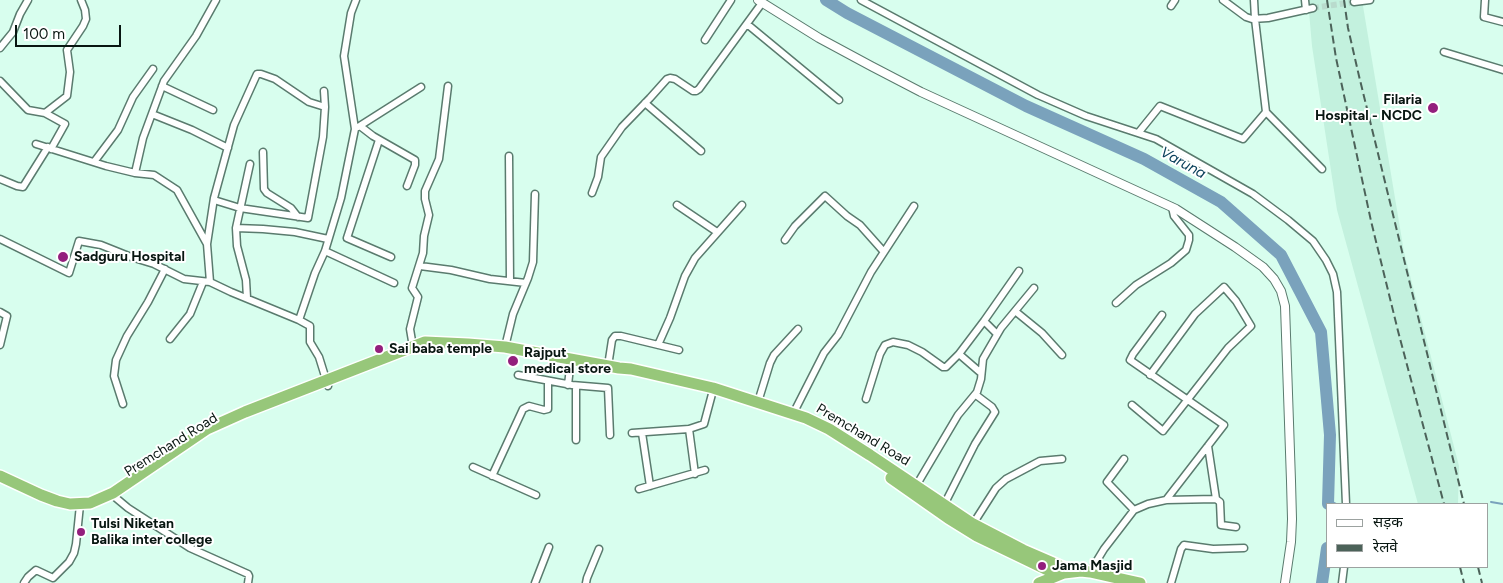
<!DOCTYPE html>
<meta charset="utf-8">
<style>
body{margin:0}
#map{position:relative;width:1503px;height:583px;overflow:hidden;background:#d8feee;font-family:Figtree,"Noto Sans Devanagari",sans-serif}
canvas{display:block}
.legend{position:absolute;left:1326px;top:503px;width:162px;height:65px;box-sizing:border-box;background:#fff;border:1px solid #9ca2a0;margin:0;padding:6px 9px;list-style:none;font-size:15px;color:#081611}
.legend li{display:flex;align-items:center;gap:10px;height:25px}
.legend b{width:25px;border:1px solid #9ca2a0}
.scale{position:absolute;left:15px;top:25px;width:106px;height:22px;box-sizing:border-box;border:2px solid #081611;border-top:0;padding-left:6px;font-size:15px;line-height:18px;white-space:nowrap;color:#081611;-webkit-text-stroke:4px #fff;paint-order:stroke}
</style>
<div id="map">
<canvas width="1503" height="583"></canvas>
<ul class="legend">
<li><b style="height:6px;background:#fff"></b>सड़क</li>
<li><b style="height:6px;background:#4c6259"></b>रेलवे</li>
</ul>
<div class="scale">100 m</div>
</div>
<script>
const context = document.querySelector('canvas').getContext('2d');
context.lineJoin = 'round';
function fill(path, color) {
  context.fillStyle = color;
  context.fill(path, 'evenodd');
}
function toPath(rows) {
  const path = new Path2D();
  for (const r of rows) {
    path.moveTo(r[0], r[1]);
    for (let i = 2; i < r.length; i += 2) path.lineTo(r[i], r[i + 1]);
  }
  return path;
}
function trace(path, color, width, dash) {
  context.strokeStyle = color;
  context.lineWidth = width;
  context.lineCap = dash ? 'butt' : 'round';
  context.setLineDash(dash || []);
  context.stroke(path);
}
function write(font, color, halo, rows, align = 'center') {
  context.font = font + ' Figtree,sans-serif';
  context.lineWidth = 4;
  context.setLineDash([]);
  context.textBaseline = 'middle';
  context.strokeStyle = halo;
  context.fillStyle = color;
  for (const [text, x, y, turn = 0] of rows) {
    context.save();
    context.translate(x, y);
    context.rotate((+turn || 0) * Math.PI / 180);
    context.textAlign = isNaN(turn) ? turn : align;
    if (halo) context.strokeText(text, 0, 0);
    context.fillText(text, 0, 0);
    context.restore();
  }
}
const built = toPath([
 [1308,0,1362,0,1404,252,1459,466,1458,504,1418,504,1337,210,1312,46]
]);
const stream = toPath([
 [1328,500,1336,504],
 [1491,502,1503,504]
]);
const river = toPath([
 [826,0,847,13,1026,106,1144,159,1221,202,1281,255,1321,332,1330,435,1328,504],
 [1322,583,1327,548]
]);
const minorTunnel = toPath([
 [1313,8,1354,2]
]);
const minor = toPath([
 [861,0,1038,95,1086,116,1156,139,1253,194,1288,220,1313,241,1326,260,1333,274,1337,292,1346,504],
 [1223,0,1246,17,1252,19,1268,18,1313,8],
 [1254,0,1255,19,1266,112,1322,169],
 [1305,0,1306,10],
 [1485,0,1484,17,1503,22],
 [1354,2,1370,0],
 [1171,6,1175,0],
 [747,24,839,100],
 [705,40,731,0],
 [0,48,13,32,20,14,28,0],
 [1444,52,1503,70],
 [0,81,28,110,45,113,67,96,70,72,67,50,83,26,86,19,85,10,81,0],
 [162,86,213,110],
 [645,103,701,151],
 [45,113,65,124,51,149],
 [152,114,192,130,228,148],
 [360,126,373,136,415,160,415,165,407,186],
 [358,127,421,87],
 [1139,132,1160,106,1243,139,1266,112],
 [379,140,347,238,391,257],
 [36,144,106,166,135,173,154,175,177,190,207,244,210,282,231,292,299,320],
 [263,152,264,189,267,193,291,208,298,217],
 [509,156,510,281],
 [94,162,118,130,133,97,153,69],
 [135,173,143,138,164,81,196,36,216,0],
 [0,179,17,186,23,187,48,147],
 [592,193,598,177,601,157,622,127,650,98,667,79,670,78,675,79,693,91,696,91,699,89,762,3],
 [214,200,240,208,308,218,323,137,325,107,324,91],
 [677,205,717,232],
 [236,228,263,229,295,232,328,239],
 [0,239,69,273,79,241,101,245,131,257,154,264,184,279,210,282],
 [785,240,795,226,825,196,847,216,860,225,884,252],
 [207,244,214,198,234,125,257,74,261,74,275,79,309,102,325,107],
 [325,251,394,283],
 [420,266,451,270,490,279,526,283],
 [247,298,246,280,237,246,236,228,250,164],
 [1116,303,1136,285,1171,263,1186,250,1189,240,1189,235,1174,216,1172,207],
 [1015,311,1042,333,1062,355],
 [0,312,7,316,0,345],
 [1162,315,1133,354,1130,360,1224,425,1166,500],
 [984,321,997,334],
 [170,339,190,314,203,282],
 [658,345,670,318,685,276,695,258,742,205],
 [413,347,410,329,418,297,412,288,423,253,424,236,429,215,425,199,425,191,439,159,448,86],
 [505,347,513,314,528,278,533,262,535,194],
 [959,354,981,373],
 [608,366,612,340,615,336,621,336,679,350],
 [518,375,572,385,608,388,610,435],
 [568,385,571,359],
 [328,386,319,357,310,342,310,326,299,320,315,273,325,251,341,198,355,129,344,56,351,13,356,0],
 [576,386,576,440],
 [866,399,880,354,885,345,893,342,908,345,922,352,943,367,946,367,959,354,984,321,1019,271],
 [758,402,770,363,774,355,798,329],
 [123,404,114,376,116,360,127,336,148,302,165,269],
 [1132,405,1163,431,1228,348,1251,326,1236,301,1224,287,1195,314,1150,375],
 [793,414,824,353,838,335,871,272,914,206],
 [632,433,689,429],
 [642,433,650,486],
 [1208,446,1216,499],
 [1124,459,1107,482,1134,510],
 [473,467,536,495],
 [695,474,689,429,704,424,712,394],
 [492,476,523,409,529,406,544,410,548,409,548,381],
 [916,486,958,415,977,392,981,379,983,359,1001,328,1034,288],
 [639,489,705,470],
 [116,498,128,508,190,548,248,574,249,576,248,583],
 [944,505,975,444,995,412,992,407,976,395],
 [973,524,996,488,1006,479,1040,461,1062,459],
 [1090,572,1104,549,1134,510,1148,504,1166,500,1216,499,1220,502,1221,525,1236,527],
 [24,583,28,577,36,570,53,578,69,562,74,553,76,544,80,505],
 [535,583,549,547],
 [586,583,587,578,599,549],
 [1171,583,1181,549,1184,545,1213,549,1244,548],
 [1342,583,1344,567]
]);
const tertiary = toPath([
 [758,0,819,38,871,66,921,92,1176,209,1235,247,1263,267,1274,279,1281,291,1285,306,1291,481,1292,519,1291,542,1285,583]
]);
const trunk = toPath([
 [0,476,41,495,57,501,70,504,90,503,113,493,207,429,245,412,425,342,468,344,505,347,619,368,631,369,713,388,806,418,829,429,870,455,973,524,1023,550,1074,572],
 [891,478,948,518,977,536,1058,575],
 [1039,583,1064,573,1081,571,1090,572,1140,583]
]);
const rail = toPath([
 [1327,0,1336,58,1371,221,1398,331,1444,504],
 [1344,0,1348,28,1359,76,1464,504],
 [1460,567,1464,583],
 [1478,567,1482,583]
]);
const markers = [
 [1433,108,6,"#931f7d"],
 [63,257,6,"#931f7d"],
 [379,349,5,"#931f7d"],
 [513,361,6,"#931f7d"],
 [81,532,5,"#931f7d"],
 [1042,566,5,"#931f7d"]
];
const poiNames = [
 ["Filaria",1422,100,"right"],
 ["Hospital - NCDC",1422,116,"right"],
 ["Sadguru Hospital",74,257],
 ["Sai baba temple",389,349],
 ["Rajput",524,353],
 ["medical store",524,369],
 ["Tulsi Niketan",91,524],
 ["Balika inter college",91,540],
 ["Jama Masjid",1052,566]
];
const streetNames = [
 ["Premchand Road",863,435,31],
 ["Premchand Road",171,445,-32]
];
const waterNames = [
 ["Varuna",1183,163,29]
];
fill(built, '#c3f1de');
trace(stream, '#7aa2bc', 2);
trace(river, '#7aa2bc', 12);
trace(minorTunnel, '#b9dbcd', 6, [6, 3]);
trace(minor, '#5a7b6e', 9);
trace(tertiary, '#5a7b6e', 10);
trace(trunk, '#fff', 14);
trace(minor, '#fff', 6);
trace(tertiary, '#fff', 8);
trace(trunk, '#97c77a', 11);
trace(rail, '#4c6259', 2, [8, 4]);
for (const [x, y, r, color] of markers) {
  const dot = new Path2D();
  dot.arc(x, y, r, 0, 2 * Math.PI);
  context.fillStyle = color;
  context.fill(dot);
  trace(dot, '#fff', 2);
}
write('bold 14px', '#081611', '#fff', poiNames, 'left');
write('14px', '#081611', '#fff', streetNames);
write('italic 15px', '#0a405b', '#fff', waterNames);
</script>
